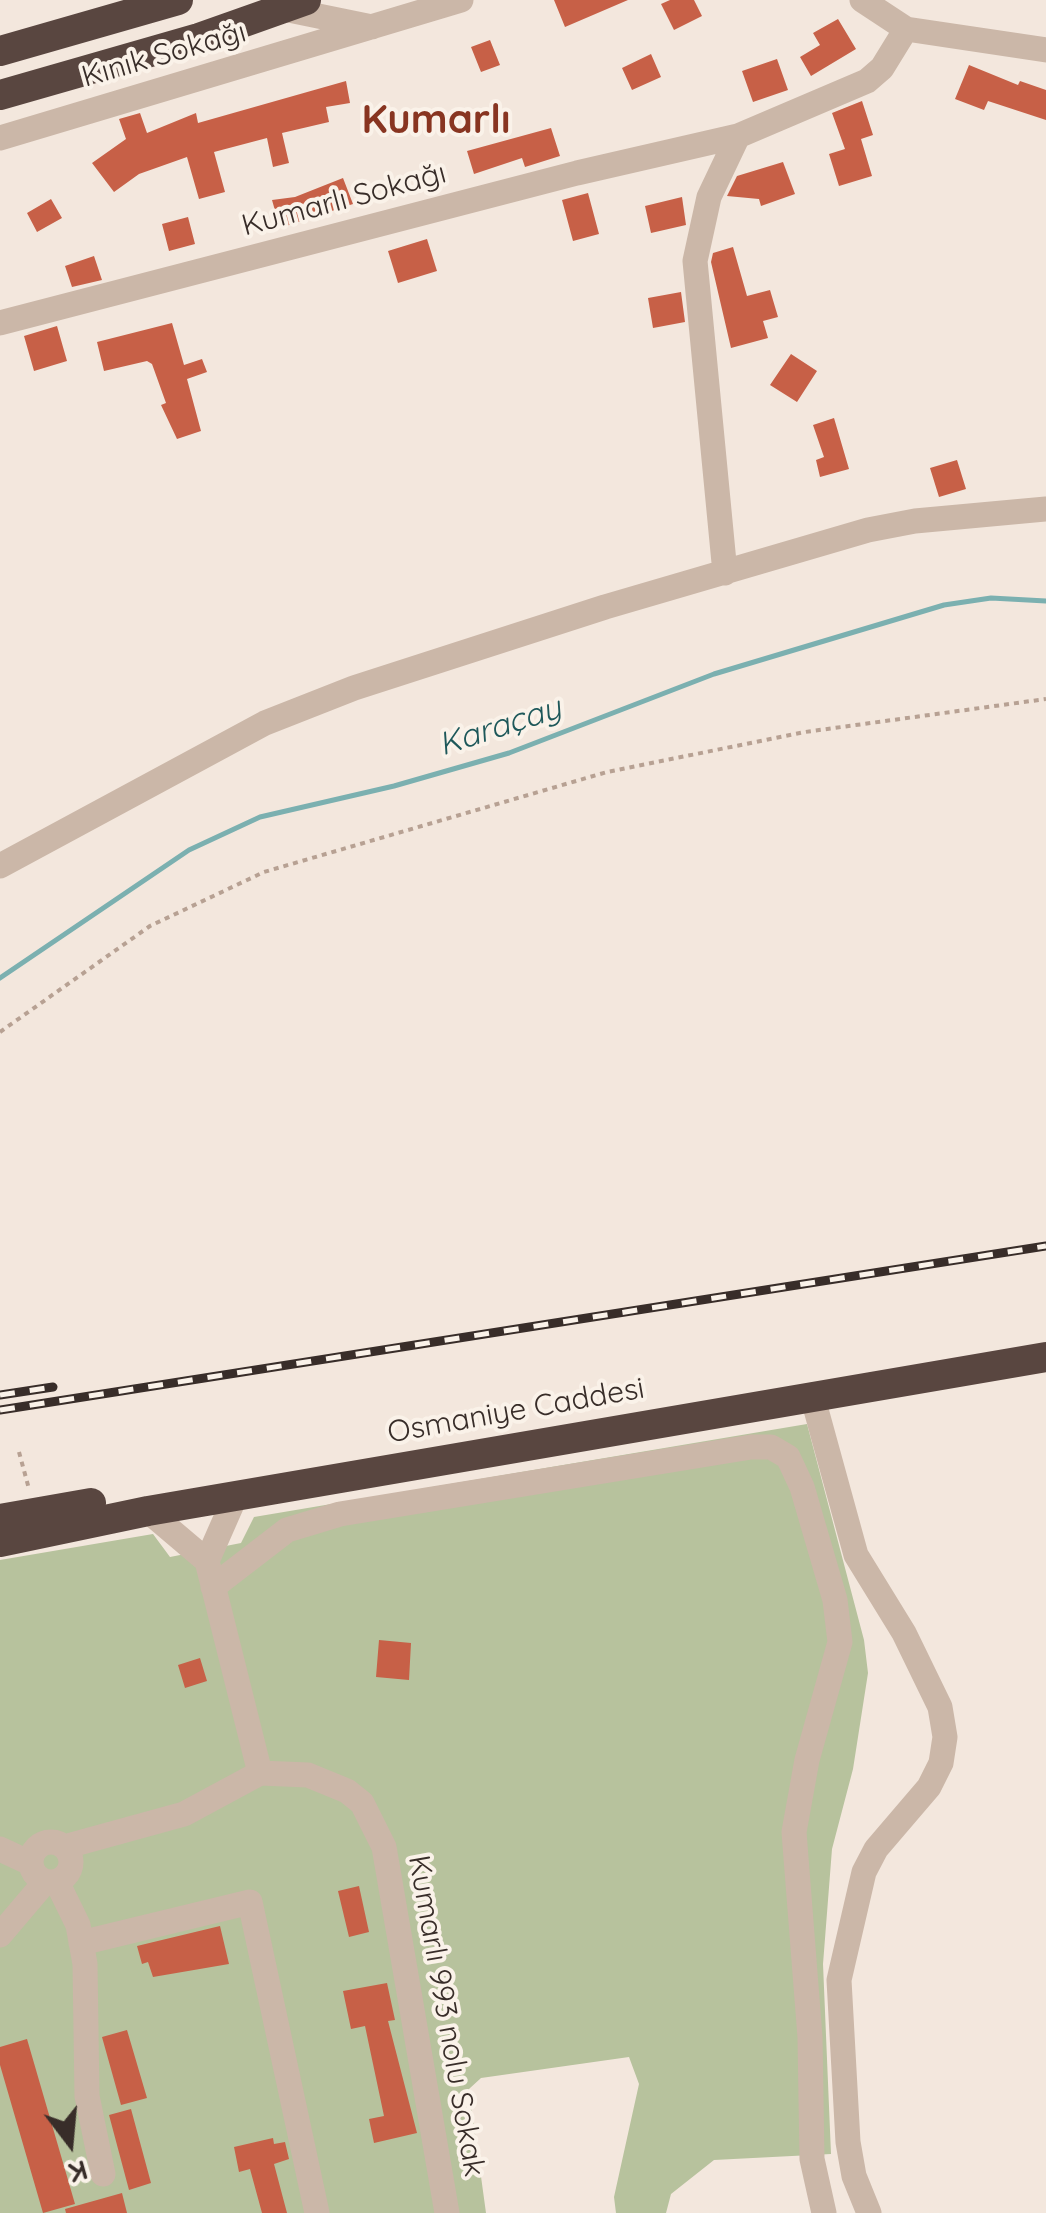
<!DOCTYPE html>
<meta charset="utf-8">
<style>
body{margin:0}
#map{position:relative;width:1046px;height:2213px;overflow:hidden;background:#f3e7dd;font-family:Quicksand,sans-serif}
canvas{display:block}
.north{position:absolute;left:20px;top:2093px;width:100px;height:100px;-webkit-text-stroke:8px #faf2e9;paint-order:stroke;rotate:164deg;font-size:28px;font-weight:700;line-height:40px;text-align:center;color:#382d29}
.north::after{content:'';display:block;margin:auto;width:35px;height:45px;background:#382d29;clip-path:polygon(50% 0,100% 100%,50% 72%,0 100%)}
</style>
<div id="map">
<canvas width="1046" height="2213"></canvas>
<div class="north">K</div>
</div>
<script>
const context = document.querySelector('canvas').getContext('2d');
context.lineJoin = 'round';
function fill(path, color) {
  context.fillStyle = color;
  context.fill(path, 'evenodd');
}
function toPath(rows) {
  const path = new Path2D();
  for (const r of rows) {
    if (r.length === 3) {
      path.moveTo(r[0] + r[2], r[1]);
      path.arc(r[0], r[1], r[2], 0, 2 * Math.PI);
      continue;
    }
    path.moveTo(r[0], r[1]);
    for (let i = 2; i < r.length; i += 2) path.lineTo(r[i], r[i + 1]);
  }
  return path;
}
function trace(path, color, width, dash) {
  context.strokeStyle = color;
  context.lineWidth = width;
  context.lineCap = dash ? 'butt' : 'round';
  context.setLineDash(dash || []);
  context.stroke(path);
}
function write(font, color, halo, rows, align = 'center') {
  context.font = font + ' Quicksand,sans-serif';
  context.lineWidth = 8;
  context.setLineDash([]);
  context.textBaseline = 'middle';
  context.strokeStyle = halo;
  context.fillStyle = color;
  for (const [text, x, y, turn = 0] of rows) {
    context.save();
    context.translate(x, y);
    context.rotate((+turn || 0) * Math.PI / 180);
    context.textAlign = isNaN(turn) ? turn : align;
    if (halo) context.strokeText(text, 0, 0);
    context.fillText(text, 0, 0);
    context.restore();
  }
}
const green = toPath([
 [807,1424,864,1640,868,1673,853,1769,832,1849,823,1964,831,2154,714,2160,671,2194,666,2213,616,2213,614,2197,639,2084,629,2057,481,2078,469,2089,486,2213,0,2213,0,1560,153,1534,170,1557,241,1543,254,1517]
]);
const stream = toPath([
 [0,978,189,850,260,817,394,786,509,753,714,674,944,605,991,598,1046,601]
]);
const building = toPath([
 [554,0,628,0,565,27],
 [670,0,694,0,702,16,674,30,661,4],
 [838,19,856,49,811,76,800,57,820,45,813,33],
 [490,40,500,65,481,72,471,47],
 [651,54,661,77,632,90,622,68],
 [777,59,788,90,753,102,742,71],
 [969,65,1018,85,1020,81,1046,90,1046,120,988,101,984,110,955,99],
 [346,81,350,103,326,107,329,122,282,133,289,163,273,167,267,138,214,152,225,192,199,199,187,157,139,174,114,192,92,163,126,139,119,119,140,113,147,133,196,113,198,123],
 [862,101,873,135,861,139,872,176,839,186,829,154,845,149,832,113],
 [551,128,560,156,525,167,522,158,474,174,467,151],
 [783,162,795,194,761,206,759,199,727,196,737,176],
 [343,178,353,204,280,228,272,200,295,197],
 [588,193,599,234,573,241,562,200],
 [682,197,686,225,651,233,645,206],
 [51,199,62,218,37,232,27,213],
 [188,217,195,244,169,251,162,224],
 [427,239,437,271,398,283,388,251],
 [733,247,747,296,770,290,778,317,763,321,768,338,731,348,711,262,713,253],
 [94,256,102,280,72,287,65,266],
 [681,292,685,322,653,328,648,298],
 [172,323,184,365,202,359,207,372,187,379,201,431,177,439,161,405,166,403,152,364,147,361,104,371,97,342],
 [57,326,67,361,34,371,24,336],
 [791,354,817,371,797,402,770,385],
 [834,418,849,469,820,477,816,460,824,457,813,425],
 [957,460,966,489,939,497,930,468],
 [379,1640,411,1643,409,1680,376,1677],
 [200,1658,207,1681,185,1688,178,1665],
 [359,1886,369,1932,349,1937,338,1891],
 [220,1926,229,1964,153,1977,148,1962,142,1964,137,1946],
 [387,1983,395,2020,388,2021,417,2133,374,2143,369,2119,384,2116,365,2026,351,2029,343,1991],
 [127,2030,147,2098,121,2105,102,2037],
 [27,2039,75,2204,43,2213,0,2065,0,2047],
 [131,2109,151,2183,129,2190,109,2115],
 [273,2138,274,2144,285,2142,289,2159,274,2164,287,2213,262,2213,250,2169,239,2172,234,2147],
 [122,2193,127,2213,66,2213,65,2209]
]);
const path = toPath([
 [0,1032,150,926,264,872,607,772,805,732,1046,699],
 [19,1452,29,1489]
]);
const minor = toPath([
 [862,0,906,29,1046,50],
 [284,9,372,27],
 [0,138,461,0],
 [0,323,577,173,738,136,867,81,882,68,906,29],
 [725,573,695,261,709,197,738,136],
 [0,866,265,723,354,688,605,607,868,530,915,521,1046,509],
 [812,1395,856,1555,904,1633,940,1707,945,1737,941,1763,929,1787,876,1849,864,1872,839,1980,848,2142,854,2176,869,2213],
 [148,1511,207,1561,236,1495],
 [207,1561,260,1773,308,1775,347,1791,362,1803,384,1847,447,2213],
 [213,1587,287,1530,340,1514,751,1447,771,1447,788,1457,802,1487,835,1600,840,1642,807,1760,794,1832,810,2037,812,2159,824,2213],
 [51,1862,20],
 [64,1847,184,1814,260,1773],
 [0,1849,30,1863],
 [57,1882,78,1925,85,1964,87,2096,103,2174],
 [0,1935,45,1882],
 [81,1943,250,1902,317,2213]
]);
const highway = toPath([
 [0,51,178,0],
 [0,95,199,38,306,0],
 [0,1519,91,1503],
 [0,1542,148,1511,1046,1357]
]);
const rail = toPath([
 [0,1395,53,1387],
 [0,1410,1046,1246]
]);
const streetNames = [
 ["Kınık Sokağı",164,55,-16],
 ["Kumarlı Sokağı",344,200,-15],
 ["Osmaniye Caddesi",516,1411,-10],
 ["Kumarlı 993 nolu Sokak",446,2016,80]
];
const waterNames = [
 ["Karaçay",500,727,-18]
];
const districtNames = [
 ["Kumarlı",436,121]
];
fill(green, '#b7c29d');
trace(stream, '#7bb0b0', 5);
fill(building, '#c76047');
trace(path, '#b7a193', 4, [5, 5]);
trace(minor, '#cbb7a8', 25);
trace(highway, '#594640', 30);
trace(rail, '#382d29', 9);
trace(rail, '#faf2e9', 5, [15]);
write('30px', '#382d29', '#faf2e9', streetNames);
write('italic 32px', '#1e585a', '#faf2e9', waterNames);
write('bold 40px', '#883521', '#faf2e9', districtNames);
</script>
